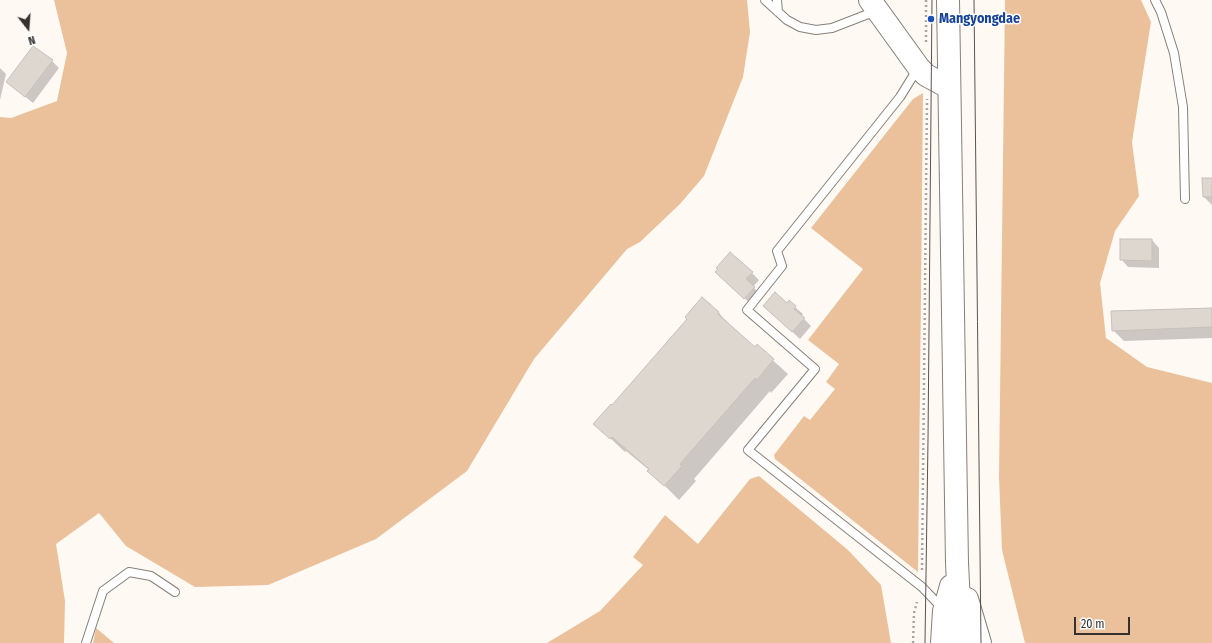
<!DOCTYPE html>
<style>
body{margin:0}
#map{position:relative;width:1212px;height:643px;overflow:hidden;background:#fff9f3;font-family:"Fira Sans Condensed",sans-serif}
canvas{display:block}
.north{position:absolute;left:8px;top:8px;width:40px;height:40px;-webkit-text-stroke:3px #fff;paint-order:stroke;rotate:163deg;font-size:11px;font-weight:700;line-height:16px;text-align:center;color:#34312f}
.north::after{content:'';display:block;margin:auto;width:14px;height:18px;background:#34312f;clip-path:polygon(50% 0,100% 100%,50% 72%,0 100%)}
.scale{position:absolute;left:1074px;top:617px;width:56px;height:18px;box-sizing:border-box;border:2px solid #34312f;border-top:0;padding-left:5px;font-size:12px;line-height:14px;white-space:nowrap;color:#34312f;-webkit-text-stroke:3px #fff;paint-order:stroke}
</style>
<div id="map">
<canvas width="1212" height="643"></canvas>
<div class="north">N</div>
<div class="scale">20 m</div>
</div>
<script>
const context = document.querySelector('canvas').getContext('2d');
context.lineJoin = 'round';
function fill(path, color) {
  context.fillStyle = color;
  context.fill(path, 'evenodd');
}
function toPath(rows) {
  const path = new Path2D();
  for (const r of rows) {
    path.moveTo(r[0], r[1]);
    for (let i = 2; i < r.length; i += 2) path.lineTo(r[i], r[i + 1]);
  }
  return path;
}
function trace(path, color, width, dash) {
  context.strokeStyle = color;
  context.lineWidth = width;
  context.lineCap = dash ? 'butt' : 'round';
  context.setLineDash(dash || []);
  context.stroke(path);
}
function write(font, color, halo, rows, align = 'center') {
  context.font = font + ' "Fira Sans Condensed",sans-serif';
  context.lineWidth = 3;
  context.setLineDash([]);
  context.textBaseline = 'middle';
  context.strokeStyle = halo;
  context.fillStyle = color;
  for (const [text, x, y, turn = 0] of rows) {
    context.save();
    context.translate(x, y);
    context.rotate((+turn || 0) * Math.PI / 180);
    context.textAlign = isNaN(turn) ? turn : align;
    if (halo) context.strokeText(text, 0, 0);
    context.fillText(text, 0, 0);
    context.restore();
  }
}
const green = toPath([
 [54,0,747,0,750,32,743,77,704,176,680,204,640,242,627,249,534,359,467,471,376,539,268,585,195,587,126,546,99,513,56,544,65,601,64,643,0,643,0,117,11,118,57,101,67,53],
 [1005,0,1141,0,1151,22,1132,142,1139,196,1115,231,1100,283,1106,338,1147,367,1212,383,1212,643,1025,643,1002,550,999,477],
 [923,93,921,296,918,572,775,459,774,455,804,416,810,420,835,389,826,382,839,364,808,340,863,269,811,228,913,99],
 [759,476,848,550,881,585,891,643,547,643,600,611,643,565,633,557,665,515,698,544,750,479],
 [96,628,114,643,93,643]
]);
const shadow = toPath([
 [52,61,59,68,33,103,7,82],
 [0,68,6,74,0,100],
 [1212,179,1212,205,1204,197],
 [1152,240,1159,248,1159,268,1128,267,1121,259],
 [752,273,759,280,753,287,761,295,752,305,724,280],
 [787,304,795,307,803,314,801,316,811,326,800,339,772,313],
 [1212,309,1212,338,1124,341,1113,330],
 [719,313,732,328,755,348,757,346,788,374,771,393,770,391,694,479,696,481,679,500,649,470,626,451,625,452,595,424]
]);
const building = toPath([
 [33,46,53,60,25,97,6,82,33,46],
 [1202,178,1212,178,1212,197,1203,197,1202,178],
 [1120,239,1152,239,1152,261,1120,260,1120,239],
 [730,252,753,272,746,279,755,287,744,299,715,272,718,269,716,268,730,252],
 [775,292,787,303,789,300,796,306,794,309,805,318,792,332,763,306,775,292],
 [702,297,719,312,718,314,755,347,757,344,774,359,757,380,755,378,680,464,682,466,664,486,647,471,649,469,612,437,610,439,593,424,611,404,612,405,687,319,685,317,702,297],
 [1212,308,1212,327,1112,331,1111,311,1212,308]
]);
const path = toPath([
 [926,0,926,42],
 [922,570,927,99],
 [913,643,914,613,917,602]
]);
const lane = toPath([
 [765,0,787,20,800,27,816,30,832,28,876,11],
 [777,0,778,12],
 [1155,0,1161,12,1174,53,1183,107,1185,199],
 [918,68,900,97,777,251,782,266,747,310,815,369,748,450,922,587,942,608],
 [86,643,103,591,129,572,151,576,175,592]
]);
const secondary = toPath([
 [870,0,919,68,926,75,948,87]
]);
const primary = toPath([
 [948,0,957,563,961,643],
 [967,599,980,643],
 [942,643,944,611,951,586]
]);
const tram = toPath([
 [974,0,981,643],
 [925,643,928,440,932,0]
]);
const markers = [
 [931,19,4,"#1a4fb4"]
];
const transitNames = [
 ["Mangyongdae",939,19]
];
fill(green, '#eac19b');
fill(shadow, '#0003');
fill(building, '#ded7d0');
trace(building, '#c7c0ba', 1);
trace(lane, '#87807a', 10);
trace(secondary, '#87807a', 24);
trace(primary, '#87807a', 24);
trace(path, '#a9a5a0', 2.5, [2, 3]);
trace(lane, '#fff', 8);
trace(secondary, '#fff', 22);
trace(primary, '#fff', 22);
trace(tram, '#585451', 1);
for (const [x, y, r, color] of markers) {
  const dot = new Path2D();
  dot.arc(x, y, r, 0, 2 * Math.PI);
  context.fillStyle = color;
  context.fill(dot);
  trace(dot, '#fff', 1.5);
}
write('bold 14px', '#164399', '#fff', transitNames, 'left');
</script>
